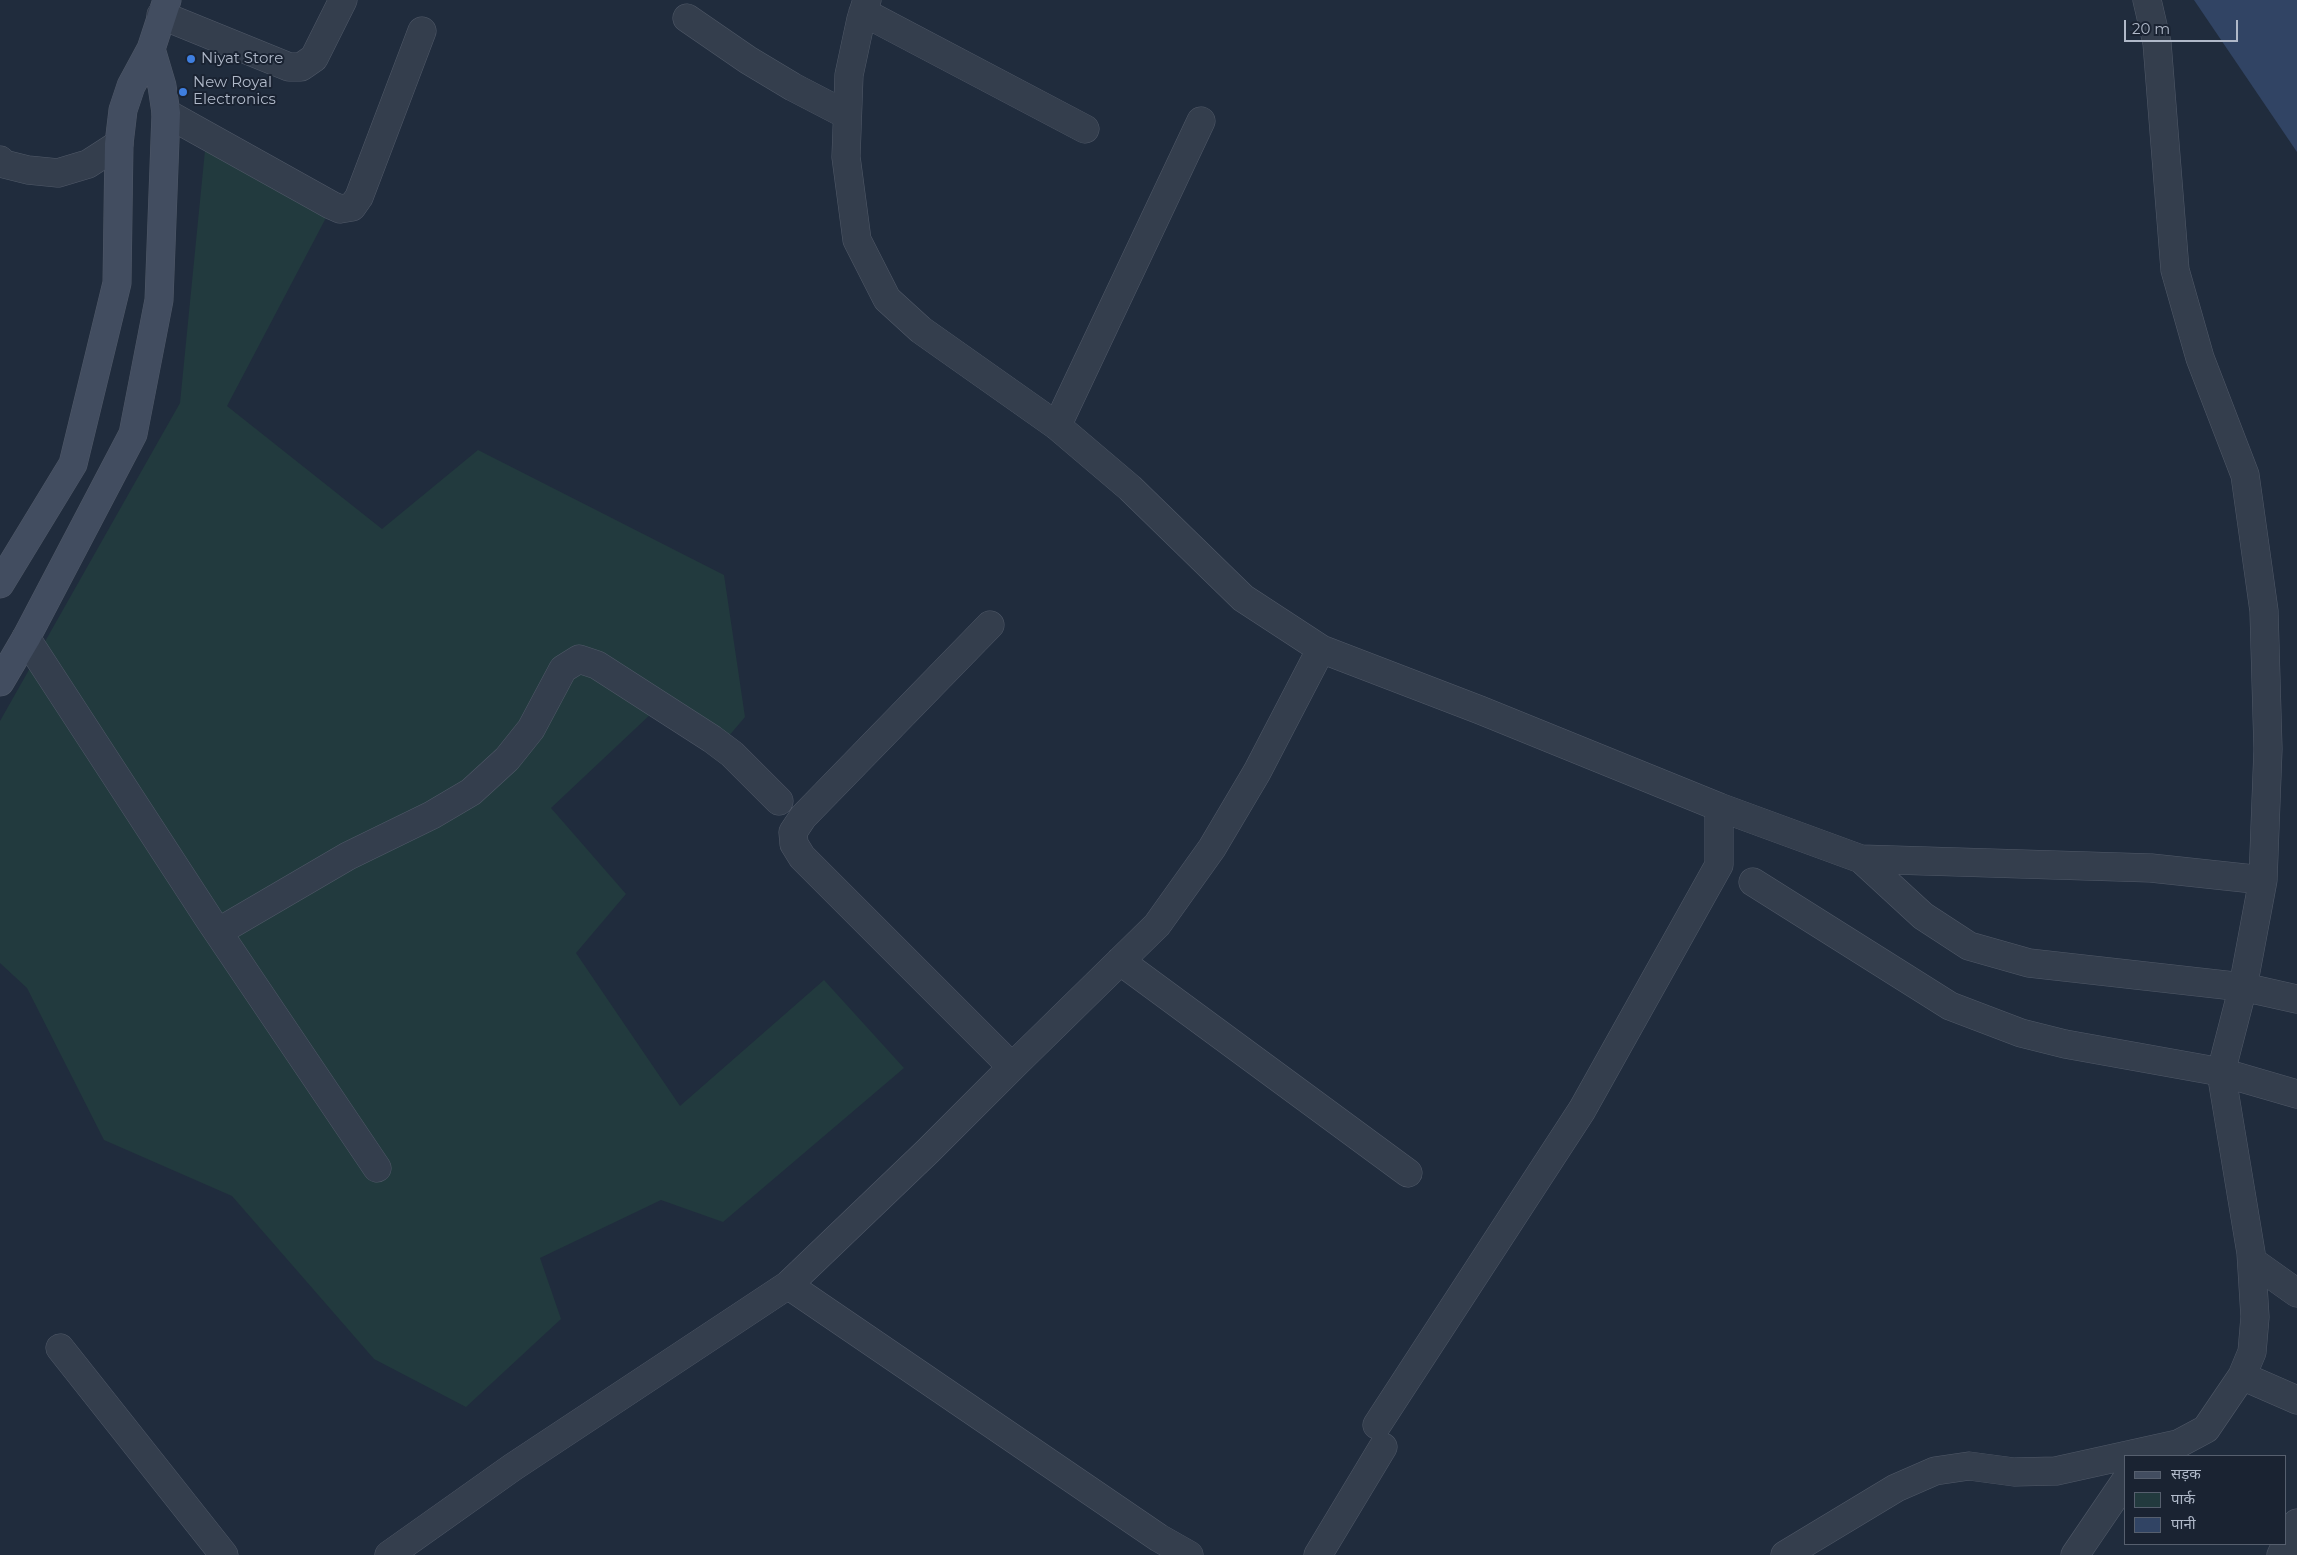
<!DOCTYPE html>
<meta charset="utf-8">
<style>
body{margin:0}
#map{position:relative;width:2297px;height:1555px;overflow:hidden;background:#202c3d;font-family:Montserrat,"Noto Sans Devanagari",sans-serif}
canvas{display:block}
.legend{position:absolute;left:2124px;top:1455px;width:162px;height:90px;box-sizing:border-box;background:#1a2332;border:1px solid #565f6e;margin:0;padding:6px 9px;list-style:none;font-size:15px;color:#b0b9c9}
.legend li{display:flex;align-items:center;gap:10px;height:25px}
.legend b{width:25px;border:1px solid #565f6e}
.scale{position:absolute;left:2124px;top:20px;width:114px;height:22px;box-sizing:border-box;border:2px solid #b0b9c9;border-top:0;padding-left:6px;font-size:15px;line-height:18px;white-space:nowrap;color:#b0b9c9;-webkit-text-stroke:4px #1a2332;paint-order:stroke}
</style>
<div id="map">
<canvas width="2297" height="1555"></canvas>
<ul class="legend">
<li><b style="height:6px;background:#424d60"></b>सड़क</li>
<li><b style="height:14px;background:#223a3e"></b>पार्क</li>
<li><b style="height:14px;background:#314464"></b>पानी</li>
</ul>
<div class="scale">20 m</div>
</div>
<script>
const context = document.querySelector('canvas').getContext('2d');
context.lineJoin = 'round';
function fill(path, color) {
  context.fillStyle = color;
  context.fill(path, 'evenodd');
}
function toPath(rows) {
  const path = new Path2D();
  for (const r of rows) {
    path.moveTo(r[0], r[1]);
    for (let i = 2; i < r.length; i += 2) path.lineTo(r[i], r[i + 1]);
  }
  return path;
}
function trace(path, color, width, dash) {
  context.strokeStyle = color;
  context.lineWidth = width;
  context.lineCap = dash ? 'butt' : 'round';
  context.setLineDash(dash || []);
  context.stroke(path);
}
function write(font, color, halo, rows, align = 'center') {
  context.font = font + ' Montserrat,sans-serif';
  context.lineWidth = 4;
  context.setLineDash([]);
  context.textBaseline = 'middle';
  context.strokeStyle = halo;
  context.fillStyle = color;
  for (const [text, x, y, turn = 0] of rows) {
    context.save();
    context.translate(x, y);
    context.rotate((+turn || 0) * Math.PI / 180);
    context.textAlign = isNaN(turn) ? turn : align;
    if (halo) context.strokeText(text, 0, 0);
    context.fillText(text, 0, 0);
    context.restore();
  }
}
const green = toPath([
 [207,130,328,214,227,406,382,529,478,450,724,575,745,717,716,751,653,712,551,808,626,894,576,953,680,1106,824,980,904,1068,723,1222,661,1200,540,1258,561,1319,466,1407,374,1359,232,1196,104,1140,27,988,0,963,0,721,180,403]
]);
const water = toPath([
 [2194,0,2297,0,2297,152]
]);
const street = toPath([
 [867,0,861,19,849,75,846,157,857,240,887,299,921,330,1057,426,1130,488,1243,598,1321,649,1480,710,1719,807,1861,859,2151,868,2263,880],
 [863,12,1085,129],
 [161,15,289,67,301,67,314,58,343,0],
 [687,18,748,60,793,87,847,115],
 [166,113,331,205,340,209,352,207,359,197,422,31],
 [0,160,4,164,28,170,58,173,88,164,119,144],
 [1057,426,1201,121],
 [990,625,803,817,793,832,794,844,802,857,1012,1067],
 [26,638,209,919,377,1168],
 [1861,859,1923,916,1969,946,2029,963,2243,987,2297,999],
 [1753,882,1950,1006,2021,1033,2065,1044,2221,1072,2297,1094],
 [218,932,348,856,432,815,471,792,507,759,531,729,563,669,579,659,597,665,712,739,732,754,779,801],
 [1120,961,1408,1173],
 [2252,1261,2297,1293],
 [788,1285,1159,1538,1189,1555],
 [60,1348,224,1555],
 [2242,1376,2297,1400],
 [1377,1425,1582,1110,1719,865,1719,807],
 [389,1555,513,1467,788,1285,928,1151,1012,1067,1157,925,1212,848,1257,772,1321,649],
 [1318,1555,1383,1447],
 [1785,1555,1896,1488,1935,1471,1969,1466,2014,1472,2056,1471,2178,1444,2206,1429,2242,1376,2252,1352,2255,1317,2251,1253,2221,1072,2243,987,2263,880,2268,749,2264,611,2245,475,2200,358,2175,270,2157,43,2147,0],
 [2075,1555,2126,1480],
 [2281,1555,2297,1523]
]);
const secondary = toPath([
 [0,584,73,464,117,283,119,144,123,110,131,86,151,49,167,0],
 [0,682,26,638,133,434,159,300,166,113,162,86,151,49]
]);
const markers = [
 [191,59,5,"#3f7fe0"],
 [183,92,5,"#3f7fe0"]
];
const poiNames = [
 ["Niyat Store",201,59],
 ["New Royal",193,83],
 ["Electronics",193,100]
];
fill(green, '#223a3e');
fill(water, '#314464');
trace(street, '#505968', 29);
trace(secondary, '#505968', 29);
trace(street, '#343e4d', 28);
trace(secondary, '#424d60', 28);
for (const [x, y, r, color] of markers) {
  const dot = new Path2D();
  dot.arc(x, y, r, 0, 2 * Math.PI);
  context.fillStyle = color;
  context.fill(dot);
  trace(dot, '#1a2332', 2);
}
write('15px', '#b0b9c9', '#1a2332', poiNames, 'left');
</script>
